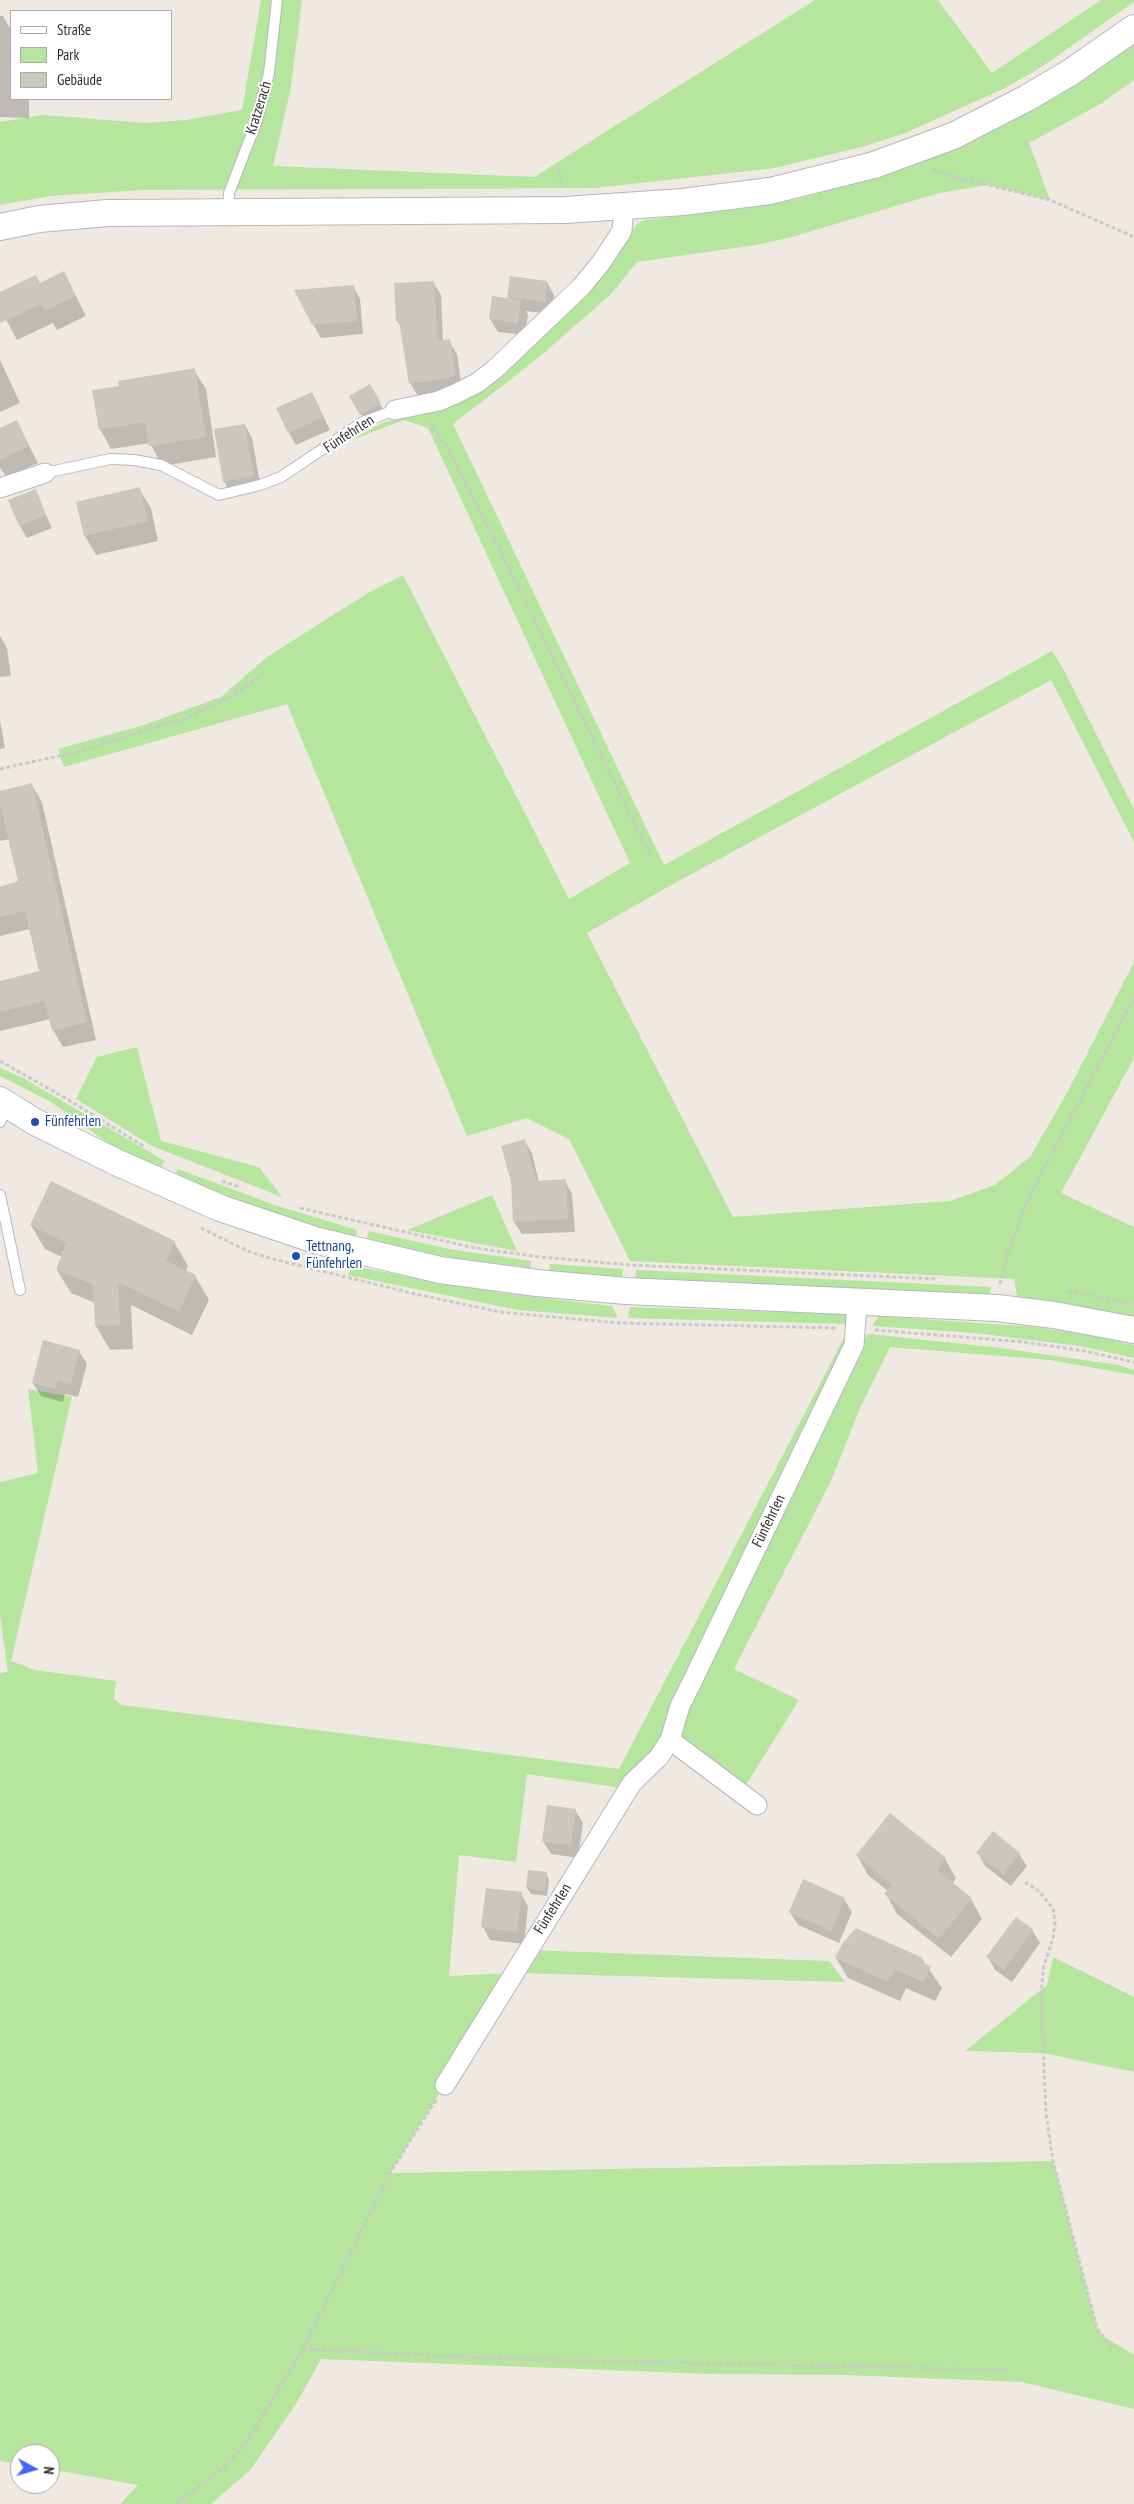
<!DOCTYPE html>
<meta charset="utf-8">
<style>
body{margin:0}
#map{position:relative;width:1134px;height:2504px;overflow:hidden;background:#efe9e1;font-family:"PT Sans Narrow",sans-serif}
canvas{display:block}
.legend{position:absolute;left:10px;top:10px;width:162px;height:90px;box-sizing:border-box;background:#fff;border:1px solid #ababab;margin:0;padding:6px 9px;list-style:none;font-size:15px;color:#2e2e2e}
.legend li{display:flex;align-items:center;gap:10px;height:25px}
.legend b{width:25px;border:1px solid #ababab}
.north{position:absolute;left:10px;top:2444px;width:50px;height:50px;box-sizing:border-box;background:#fff;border:1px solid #ababab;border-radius:50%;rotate:96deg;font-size:14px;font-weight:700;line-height:20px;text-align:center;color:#2e2e2e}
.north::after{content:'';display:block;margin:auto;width:18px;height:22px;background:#4264fb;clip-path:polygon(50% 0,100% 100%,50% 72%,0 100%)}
</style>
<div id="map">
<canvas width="1134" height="2504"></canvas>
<ul class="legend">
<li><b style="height:6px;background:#fff"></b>Straße</li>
<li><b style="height:14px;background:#b6e59e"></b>Park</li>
<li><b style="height:14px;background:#cbc7bf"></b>Gebäude</li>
</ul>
<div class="north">N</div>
</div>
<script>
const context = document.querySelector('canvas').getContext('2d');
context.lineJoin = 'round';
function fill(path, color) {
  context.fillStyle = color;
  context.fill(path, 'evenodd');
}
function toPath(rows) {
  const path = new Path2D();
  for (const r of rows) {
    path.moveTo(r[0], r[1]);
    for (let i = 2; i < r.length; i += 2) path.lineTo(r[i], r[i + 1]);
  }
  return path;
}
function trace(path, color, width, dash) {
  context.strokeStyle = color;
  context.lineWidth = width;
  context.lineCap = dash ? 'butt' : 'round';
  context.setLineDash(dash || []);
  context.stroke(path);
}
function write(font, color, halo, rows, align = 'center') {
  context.font = font + ' "PT Sans Narrow",sans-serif';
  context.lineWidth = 4;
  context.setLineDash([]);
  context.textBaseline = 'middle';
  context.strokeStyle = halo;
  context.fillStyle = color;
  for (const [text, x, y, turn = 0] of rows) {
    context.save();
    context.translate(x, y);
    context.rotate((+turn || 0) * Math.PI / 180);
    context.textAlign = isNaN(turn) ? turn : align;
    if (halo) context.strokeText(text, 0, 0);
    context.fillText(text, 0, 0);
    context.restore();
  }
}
const green = toPath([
 [261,0,302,0,291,87,273,166,534,177,815,0,938,0,992,73,1101,0,1134,0,1134,2,1040,68,1003,89,905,133,865,146,775,168,594,188,142,190,50,196,0,205,0,122,43,115,145,123,186,120,242,110],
 [1134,43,1134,80,1102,103,1029,143,1050,200,988,185,939,193,792,237,756,245,637,262,611,294,538,358,453,424,664,865,1052,651,1065,672,1134,809,1134,842,1051,680,673,884,587,933,733,1217,950,1201,995,1185,1030,1157,1067,1093,1134,962,1134,1058,1061,1193,1134,1227,1134,1319,1099,1310,1017,1296,1014,1279,630,1261,569,1139,527,1118,467,1136,287,704,64,767,58,749,144,725,221,697,267,657,368,593,403,575,569,899,630,863,428,428,404,420,349,441,382,423,444,405,616,253,637,224,645,220,732,210,803,198,899,169],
 [137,1047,161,1141,259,1167,282,1197,152,1146,76,1099,97,1057],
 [0,1068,23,1078,165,1161,160,1168,112,1146,51,1102,0,1076],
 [178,1169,275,1205,357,1230,356,1238,273,1213,174,1175],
 [492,1195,517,1251,407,1230],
 [369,1231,449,1249,531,1261,531,1268,448,1257,366,1241],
 [550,1264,623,1269,622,1278,549,1272],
 [352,1266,501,1293,612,1306,618,1318,518,1310,348,1275],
 [636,1270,991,1287,989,1295,635,1281],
 [630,1307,846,1314,848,1324,628,1318],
 [879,1316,1035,1327,1089,1335,1134,1345,1134,1358,1080,1346,975,1333,872,1326],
 [846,1334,865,1339,868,1334,1001,1348,1118,1365,1134,1370,1134,1375,1050,1360,890,1347,860,1408,832,1479,734,1669,799,1700,741,1793,670,1740,628,1789,527,1774,516,1862,459,1855,449,1976,514,1973,528,1950,829,1961,845,1982,514,1973,390,2173,1053,2161,1097,2328,1103,2336,1134,2355,1134,2409,1022,2382,845,2375,711,2374,321,2359,296,2404,251,2469,211,2504,120,2504,138,2485,50,2469,50,2454,20,2454,20,2464,0,2461,0,1673,8,1672,0,1616,0,1482,38,1473,28,1389,72,1397,11,1661,35,1670,116,1681,114,1699,122,1705,619,1769],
 [1053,1957,1134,1997,1134,2072,1043,2053,965,2051,1047,1985]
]);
const shadow = toPath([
 [0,16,3,16,11,30,11,99,29,99,29,118,0,117],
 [64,273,86,316,57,330,53,323,17,340,0,308,0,293,40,284],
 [433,282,441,295,443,342,449,341,457,354,462,389,418,396,410,383,402,328,397,321,396,284],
 [547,282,554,295,552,314,526,311,528,314,525,335,498,332,490,319,510,300,508,297],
 [353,286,360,299,363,334,321,338,313,324],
 [0,360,20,403,0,412],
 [194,370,206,389,216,457,162,466,150,443,111,449,100,429,120,387],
 [370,386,387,417,368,427,361,414],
 [312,393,330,430,296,445,289,433],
 [17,422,38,463,7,477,0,468,0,430],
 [245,425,252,438,261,489,231,494,224,481],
 [139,489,151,508,158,541,96,555,85,536],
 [35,490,52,528,27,538,20,526],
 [0,636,7,648,11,676,0,677],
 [0,720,5,748,0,749],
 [32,785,42,802,96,1040,63,1047,53,1030,51,1019,0,1031,0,982,41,972,30,929,0,936,0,887,20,882,10,839,0,841,0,792],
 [524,1140,532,1153,539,1182,565,1181,572,1194,575,1232,522,1234,514,1222],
 [31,1225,174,1242,188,1266,185,1272,195,1276,209,1300,192,1335,131,1305,133,1349,110,1350,96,1326,95,1303,71,1293,57,1270,62,1257,45,1249],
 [79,1351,87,1364,78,1397,65,1394,63,1402,41,1396,33,1383],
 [575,1810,583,1823,578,1858,551,1854,543,1841],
 [978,1853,1019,1854,1027,1866,1011,1886,985,1866],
 [857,1855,945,1859,956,1878,952,1884,971,1899,982,1919,951,1957,897,1914,886,1894,888,1891,868,1875],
 [546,1873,549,1880,547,1896,531,1894,527,1888],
 [521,1894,528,1906,524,1944,490,1940,483,1927],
 [844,1899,852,1912,839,1943,798,1925,790,1912],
 [1016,1918,1032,1930,1040,1943,1012,1982,995,1970,988,1957],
 [856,1930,922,1959,942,1988,935,2001,906,1988,900,2001,848,1978,836,1958]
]);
const building = toPath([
 [64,271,76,296,44,311,41,304,0,323,0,292,36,275,40,283],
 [510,276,547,281,545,302,507,297],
 [434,281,438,341,450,339,456,376,409,384,399,321,396,321,394,283],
 [354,285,357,321,312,325,294,290],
 [492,296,521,300,518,323,489,319],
 [195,368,206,437,149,446,145,422,99,430,92,390,119,386,118,381],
 [370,384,381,403,360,415,349,396],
 [312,392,324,417,288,433,276,408],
 [17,420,29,446,0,460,0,428],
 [245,424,254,476,223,482,214,429],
 [140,487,148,521,84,536,76,502],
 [36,489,46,515,19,526,8,500],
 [32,783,87,1022,52,1031,45,1001,0,1012,0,981,39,971,25,911,0,917,0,887,18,881,0,804,0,791],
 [525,1139,536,1181,566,1179,568,1219,513,1222,511,1182,501,1146],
 [51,1181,175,1241,166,1261,196,1275,179,1312,118,1282,120,1325,95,1326,93,1284,56,1270,66,1243,30,1225],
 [43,1340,80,1350,71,1384,58,1381,56,1389,32,1383],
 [547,1805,576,1809,571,1845,542,1842],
 [890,1813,946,1858,937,1870,972,1898,939,1939,884,1894,892,1885,856,1855],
 [993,1831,1020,1853,1003,1874,976,1853],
 [528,1870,547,1872,544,1891,526,1888],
 [803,1879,845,1898,831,1931,789,1912],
 [486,1888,522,1892,517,1932,481,1927],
 [1016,1917,1033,1929,1004,1970,986,1957],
 [856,1928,923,1958,921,1961,931,1967,923,1982,895,1969,888,1982,835,1958,842,1944]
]);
const path = toPath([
 [559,167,561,187],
 [933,169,947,175,1050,200,1134,237],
 [430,422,448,448,511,572,651,857],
 [0,769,81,751,189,717,233,696,262,675],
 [0,1061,67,1099,145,1147],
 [222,1181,240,1187],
 [300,1208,475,1248,540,1257,631,1265,938,1279],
 [201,1228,250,1252,273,1259,415,1294,500,1312,618,1323,836,1328],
 [1000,1284,1008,1252,1030,1195,1134,998],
 [1068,1291,1133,1304],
 [875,1330,1024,1342,1084,1351,1134,1362],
 [1025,1882,1040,1892,1053,1909,1055,1922,1053,1939,1044,1965,1041,1993,1046,2114,1053,2161,1097,2328,1112,2349],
 [303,2349,512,2359,1008,2370],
 [177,2504,223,2468,245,2445,303,2349,390,2173,436,2100]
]);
const service = toPath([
 [228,212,229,193,256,123,269,73,277,0],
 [45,473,110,459,134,460,161,465,219,495,260,485,281,477,363,422,395,410],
 [0,1122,8,1105],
 [0,1195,20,1290]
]);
const minor = toPath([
 [395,410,439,401,455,394,477,383,495,369,581,287,600,264,622,231,624,206],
 [0,488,45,473],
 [670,1740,757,1805],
 [445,2085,632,1783,659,1757,670,1740,680,1706,691,1684,854,1345,857,1301]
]);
const secondary = toPath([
 [0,227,39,219,108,213,565,210,683,202,770,191,874,165,953,136,1027,98,1071,72,1134,28],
 [0,1100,35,1122,118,1163,220,1208,318,1241,440,1270,537,1283,626,1291,997,1308,1054,1315,1134,1330]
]);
const markers = [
 [35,1122,5,"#1a4fb4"],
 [296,1256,5,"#1a4fb4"]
];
const streetNames = [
 ["Kratzerach",259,108,-73],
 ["Fünfehrlen",349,434,-33],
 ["Fünfehrlen",769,1521,-64],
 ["Fünfehrlen",553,1909,-58]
];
const transitNames = [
 ["Fünfehrlen",45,1122],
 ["Tettnang,",306,1247],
 ["Fünfehrlen",306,1264]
];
fill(green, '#b6e59e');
fill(shadow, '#0003');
fill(building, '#cbc7bf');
trace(service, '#b4b7c1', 12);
trace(minor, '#b4b7c1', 21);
trace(secondary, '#b4b7c1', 28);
trace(path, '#c9c9c9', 3, [4, 2.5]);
trace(service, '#fff', 10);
trace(minor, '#fff', 19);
trace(secondary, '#fff', 26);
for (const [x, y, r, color] of markers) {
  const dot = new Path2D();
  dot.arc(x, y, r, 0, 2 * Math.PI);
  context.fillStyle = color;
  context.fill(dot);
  trace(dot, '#fff', 2);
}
write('15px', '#2e2e2e', '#fff', streetNames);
write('15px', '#164399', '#fff', transitNames, 'left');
</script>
